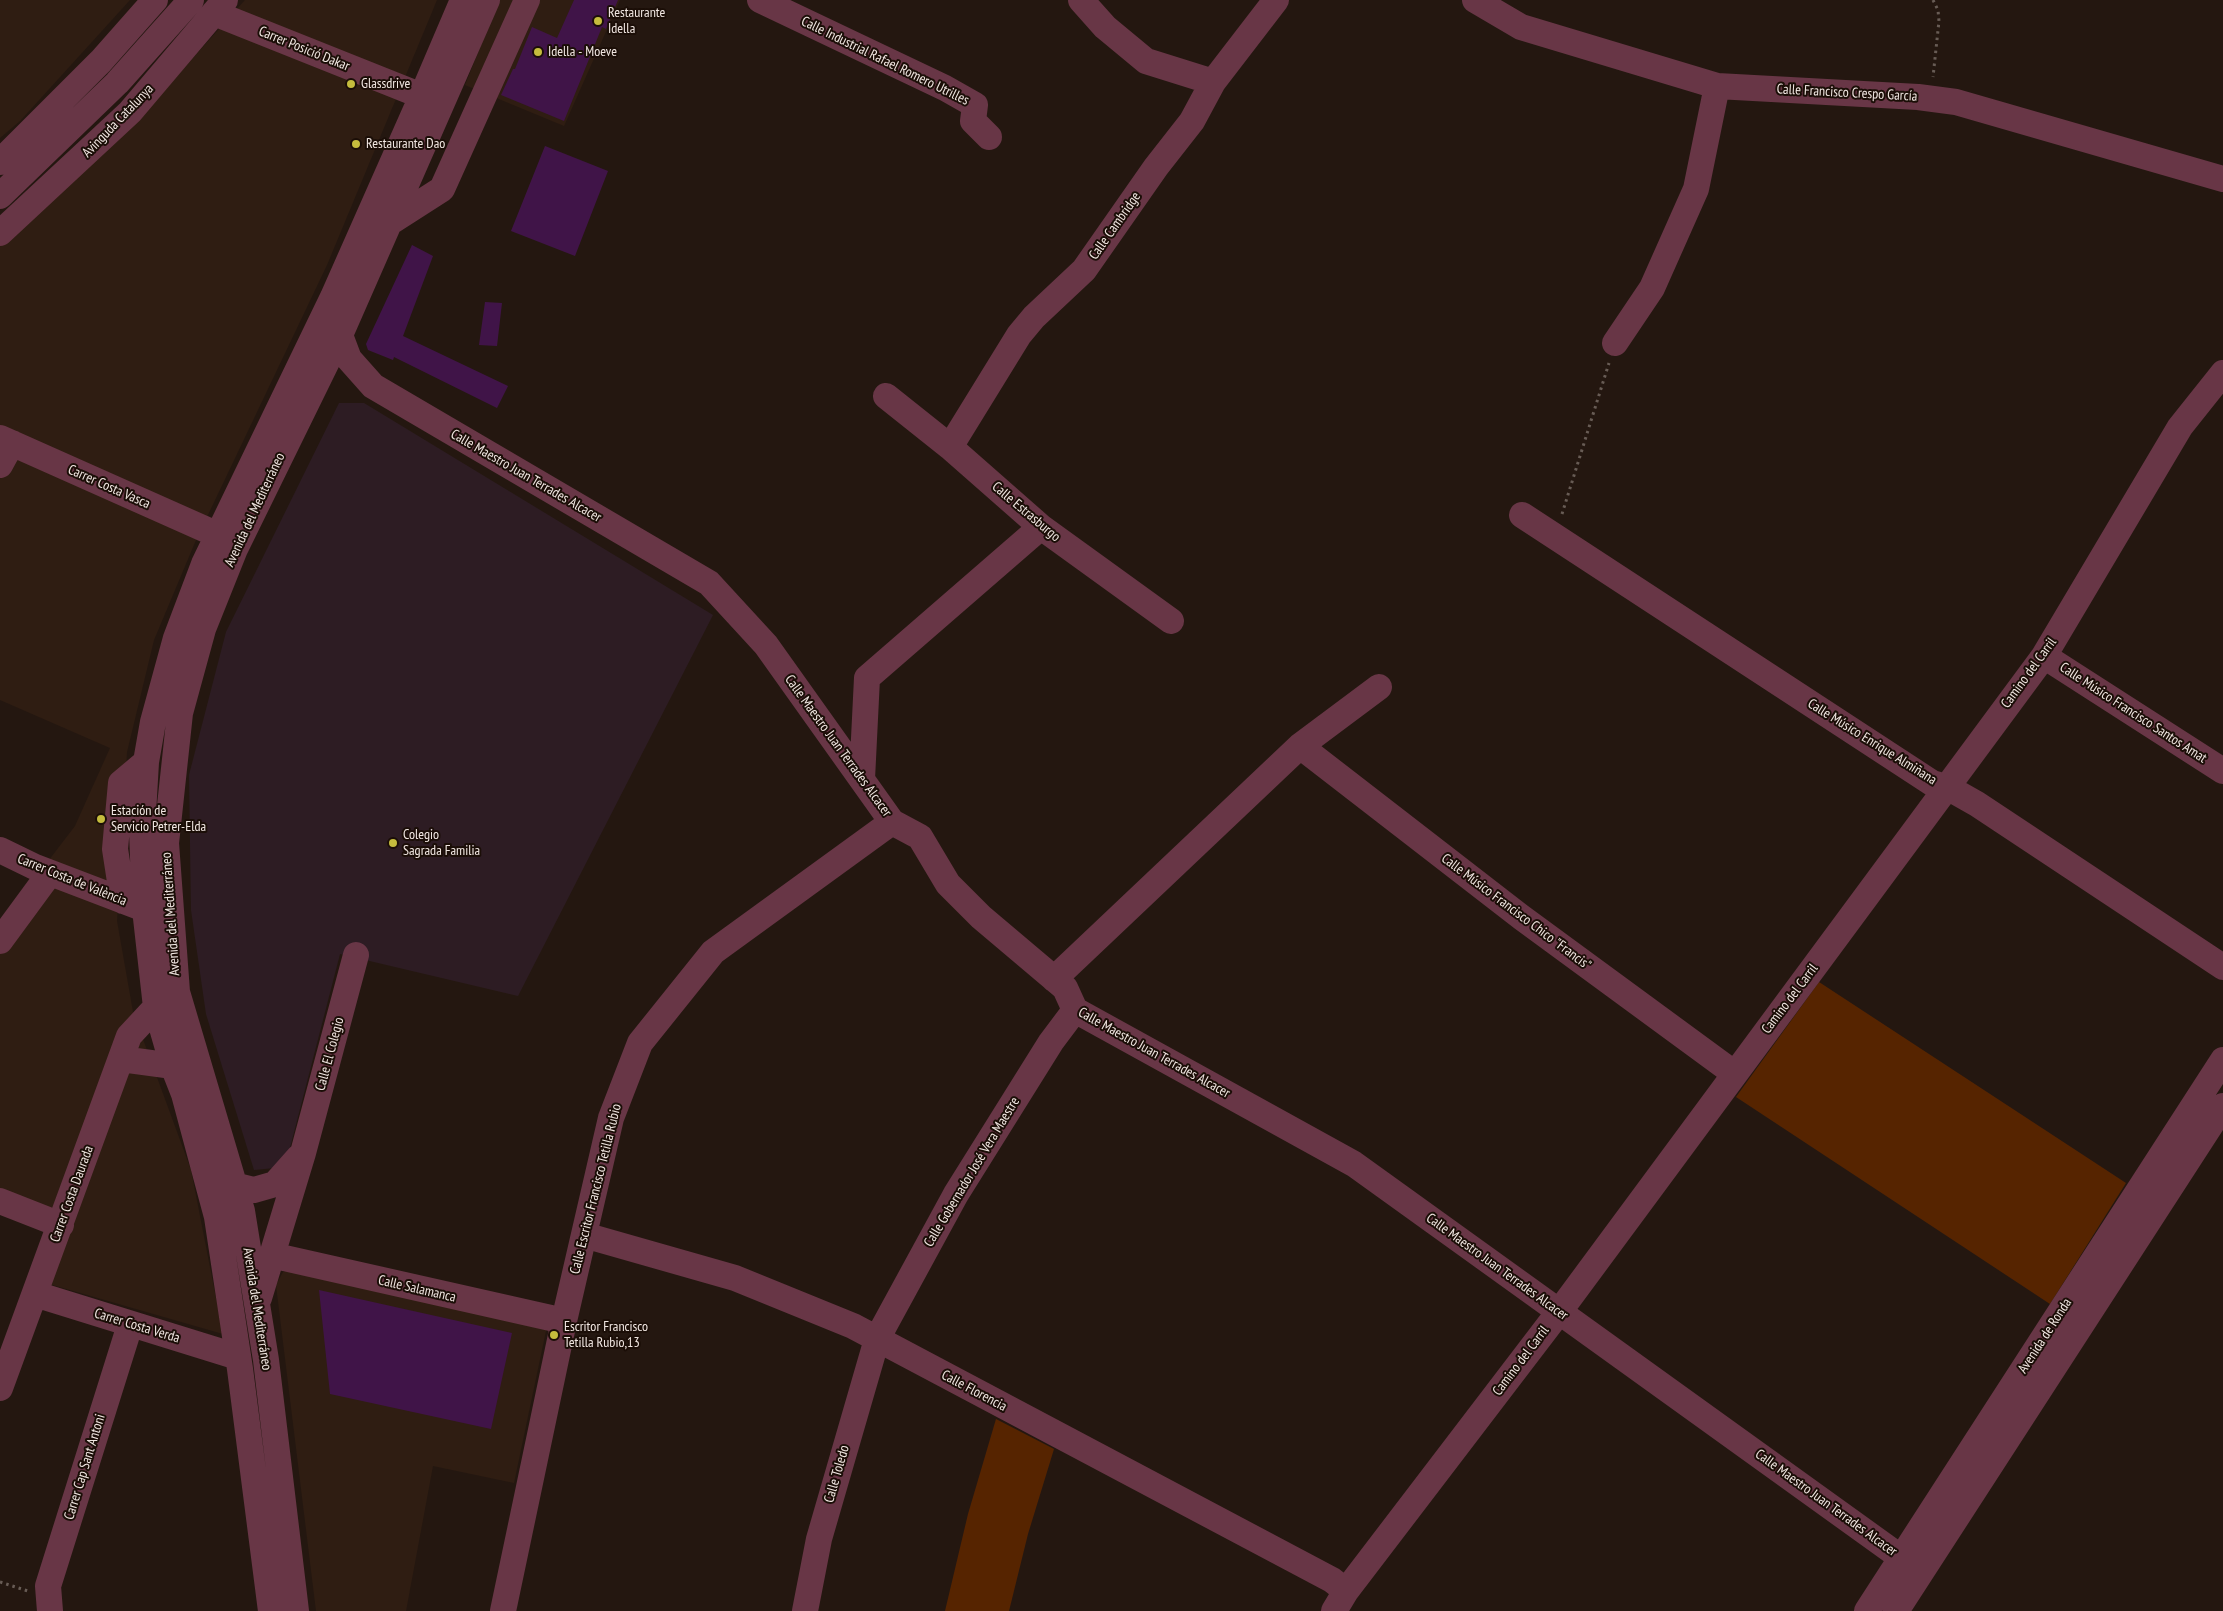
<!DOCTYPE html>
<meta charset="utf-8">
<style>
body{margin:0}
canvas{display:block;background:#241710}
</style>
<canvas width="2223" height="1611"></canvas>
<script>
const context = document.querySelector('canvas').getContext('2d');
context.lineJoin = 'round';
function fill(path, color) {
  context.fillStyle = color;
  context.fill(path, 'evenodd');
}
function toPath(rows) {
  const path = new Path2D();
  for (const r of rows) {
    path.moveTo(r[0], r[1]);
    for (let i = 2; i < r.length; i += 2) path.lineTo(r[i], r[i + 1]);
  }
  return path;
}
function trace(path, color, width, dash) {
  context.strokeStyle = color;
  context.lineWidth = width;
  context.lineCap = dash ? 'butt' : 'round';
  context.setLineDash(dash || []);
  context.stroke(path);
}
function write(font, color, halo, rows, align = 'center') {
  context.font = font + ' "PT Sans Narrow",sans-serif';
  context.lineWidth = 4;
  context.setLineDash([]);
  context.textBaseline = 'middle';
  context.strokeStyle = halo;
  context.fillStyle = color;
  for (const [text, x, y, turn = 0] of rows) {
    context.save();
    context.translate(x, y);
    context.rotate((+turn || 0) * Math.PI / 180);
    context.textAlign = isNaN(turn) ? turn : align;
    if (halo) context.strokeText(text, 0, 0);
    context.fillText(text, 0, 0);
    context.restore();
  }
}
const built = toPath([
 [0,0,130,0,20,121,0,138],
 [245,0,437,0,327,265,196,540,154,640,127,752,117,921,133,1012,191,1170,223,1334,49,1284,71,1230,0,1202,0,924,75,826,110,748,0,700,0,245,138,119],
 [499,0,620,0,564,126,465,85],
 [295,1269,547,1326,514,1483,433,1466,406,1611,316,1611,276,1285,283,1272]
]);
const education = toPath([
 [339,403,364,403,713,615,518,996,340,954,285,1167,254,1170,206,1014,191,910,189,775,226,632]
]);
const green = toPath([
 [1819,982,2126,1183,2050,1304,1736,1097],
 [996,1419,1054,1449,1028,1534,1009,1611,945,1611,968,1514]
]);
const building = toPath([
 [574,0,618,0,606,29,602,27,564,121,501,95,513,69,515,69,532,27,557,38],
 [545,146,608,171,575,256,511,231],
 [412,245,433,256,403,336,508,386,497,408,394,357,393,360,368,350,366,344],
 [485,302,502,303,497,346,479,345],
 [319,1290,512,1333,491,1429,330,1394]
]);
const path = toPath([
 [1933,0,1938,10,1939,21,1933,77],
 [1562,514,1609,363],
 [0,1582,28,1591]
]);
const minor = toPath([
 [760,0,945,88,975,105,973,121,989,137],
 [1081,0,1105,27,1146,61,1213,82],
 [1475,0,1521,27,1717,86,1918,97,1956,102,2223,179],
 [214,13,422,96],
 [0,162,101,61,155,0],
 [0,196,117,83,191,0],
 [389,223,442,189,527,0],
 [0,233,130,112,225,0],
 [340,335,349,359,373,386,709,583,766,645,892,822,920,837,948,884,981,917,1065,988,1075,1010,1354,1164,1921,1572],
 [1615,343,1652,288,1696,189,1717,86],
 [886,396,950,447,1041,527,1171,621],
 [0,438,218,535],
 [950,447,1019,335,1034,317,1084,270,1156,167,1192,121,1213,82,1276,0],
 [0,465,12,443],
 [1522,515,1932,783,1947,787,1977,804,2223,967],
 [2044,656,2223,771],
 [1300,746,1521,917,1735,1074],
 [862,779,867,678,1041,527],
 [0,850,35,867,145,909],
 [123,901,115,849,121,783,146,762],
 [0,941,50,873],
 [1054,979,1300,746,1379,687],
 [121,1059,173,1066],
 [234,1185,254,1190,275,1184,299,1157],
 [0,1201,61,1225],
 [584,1235,735,1278,853,1326,1332,1580,1346,1591],
 [271,1255,564,1321],
 [35,1294,238,1357],
 [259,1298,303,1153,356,955],
 [0,1388,129,1036,156,1007],
 [50,1611,48,1586,130,1325],
 [271,1611,240,1369,217,1217,184,1094,173,1066,156,1007,145,909,142,831,146,762,153,722,176,638,204,564,333,297,422,96,463,0],
 [296,1611,266,1360,242,1211,177,992,166,843,180,713,203,629,235,549,340,335,487,0],
 [503,1611,564,1321,611,1118,640,1043,713,952,892,822],
 [805,1611,819,1539,877,1339,956,1194,1051,1042,1075,1010],
 [1334,1611,1346,1591,1559,1312,2044,656,2180,427,2223,373],
 [1867,1611,2223,1060],
 [1896,1611,2223,1106]
]);
const markers = [
 [598,21,5,"#c5bc3d"],
 [538,52,5,"#c5bc3d"],
 [351,84,5,"#c5bc3d"],
 [356,144,5,"#c5bc3d"],
 [101,819,5,"#c5bc3d"],
 [393,843,5,"#c5bc3d"],
 [554,1335,5,"#c5bc3d"]
];
const poiNames = [
 ["Restaurante",608,13],
 ["Idella",608,29],
 ["Idella - Moeve",548,52],
 ["Glassdrive",361,84],
 ["Restaurante Dao",366,144],
 ["Estación de",111,811],
 ["Servicio Petrer-Elda",111,827],
 ["Colegio",403,835],
 ["Sagrada Familia",403,851],
 ["Escritor Francisco",564,1327],
 ["Tetilla Rubio,13",564,1343]
];
const streetNames = [
 ["Carrer Posició Dakar",304,49,22],
 ["Calle Industrial Rafael Romero Utrilles",885,61,26],
 ["Calle Francisco Crespo García",1847,93,3],
 ["Avinguda Catalunya",118,121,-46],
 ["Calle Cambridge",1115,226,-55],
 ["Calle Maestro Juan Terrades Alcacer",526,476,30],
 ["Carrer Costa Vasca",109,487,24],
 ["Avenida del Mediterráneo",255,510,-65],
 ["Calle Estrasburgo",1026,512,40],
 ["Camino del Carril",2029,673,-54],
 ["Calle Músico Francisco Santos Amat",2133,713,33],
 ["Calle Músico Enrique Almiñana",1872,742,32],
 ["Calle Maestro Juan Terrades Alcacer",838,746,54],
 ["Carrer Costa de València",72,880,22],
 ["Calle Músico Francisco Chico \"Francis\"",1516,912,37],
 ["Avenida del Mediterráneo",171,914,-94],
 ["Camino del Carril",1790,999,-53],
 ["Calle Maestro Juan Terrades Alcacer",1154,1053,29],
 ["Calle El Colegio",330,1054,-75],
 ["Calle Gobernador José Vera Maestre",972,1172,-59],
 ["Calle Escritor Francisco Tetilla Rubio",596,1189,-76],
 ["Carrer Costa Daurada",72,1194,-70],
 ["Calle Maestro Juan Terrades Alcacer",1497,1267,36],
 ["Calle Salamanca",417,1289,13],
 ["Avenida del Mediterráneo",257,1309,81],
 ["Carrer Costa Verda",137,1326,17],
 ["Avenida de Ronda",2045,1336,-57],
 ["Camino del Carril",1521,1361,-53],
 ["Calle Florencia",974,1391,28],
 ["Carrer Cap Sant Antoni",85,1467,-73],
 ["Calle Toledo",837,1474,-74],
 ["Calle Maestro Juan Terrades Alcacer",1826,1503,36]
];
fill(built, '#2f1d12');
fill(education, '#2d1c23');
fill(green, '#562400');
fill(building, '#401448');
trace(path, '#685c55', 3, [2.5, 4]);
trace(minor, '#683646', 26);
for (const [x, y, r, color] of markers) {
  const dot = new Path2D();
  dot.arc(x, y, r, 0, 2 * Math.PI);
  context.fillStyle = color;
  context.fill(dot);
  trace(dot, '#1b0e07', 2);
}
write('14px', '#f1e7e2', '#1b0e07', poiNames, 'left');
write('14px', '#f1e7e2', '#1b0e07', streetNames);
</script>
